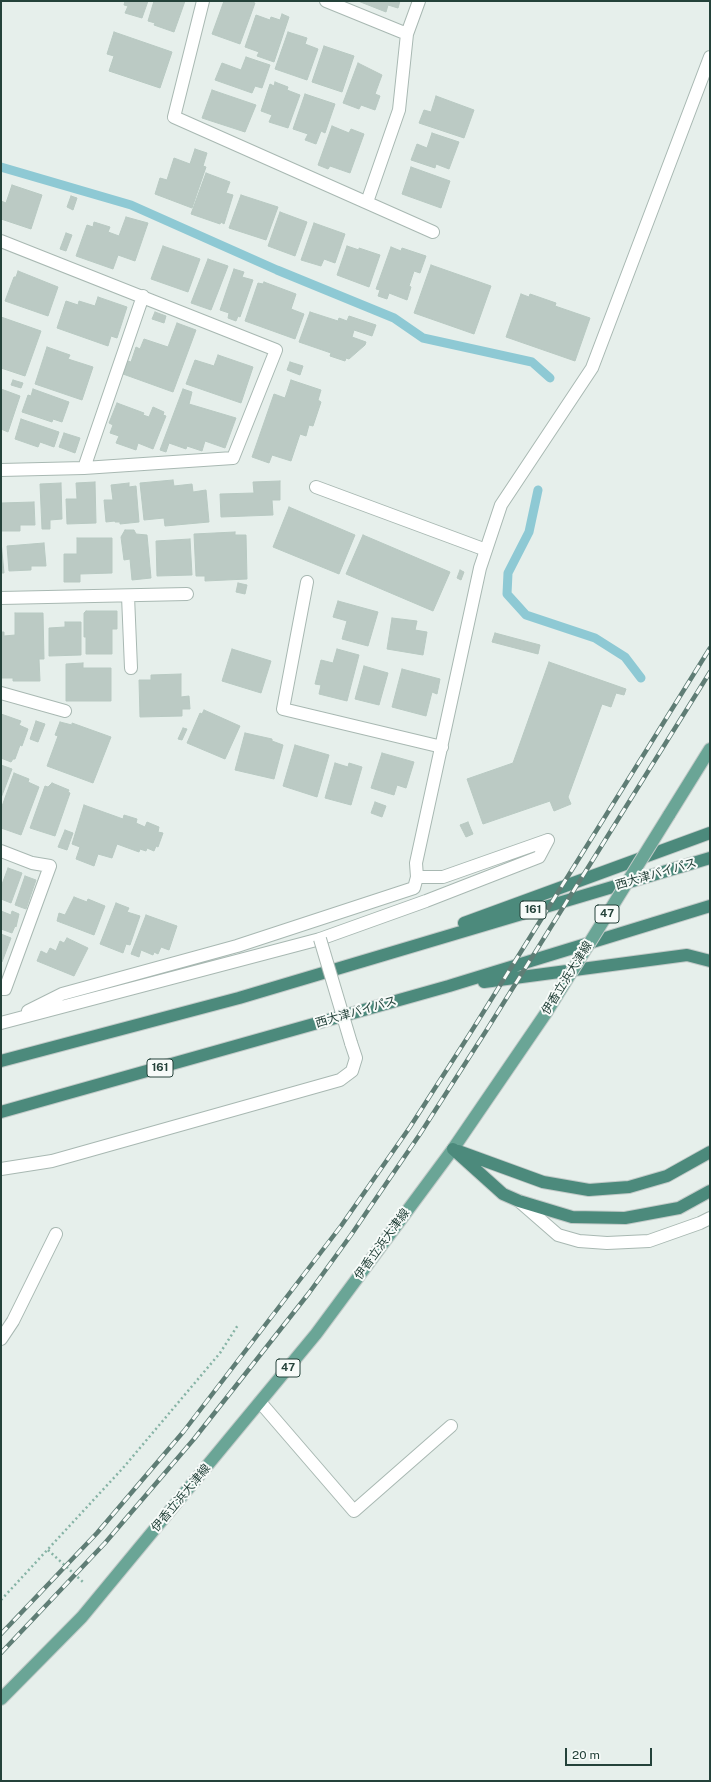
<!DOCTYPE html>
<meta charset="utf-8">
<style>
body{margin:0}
#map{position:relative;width:711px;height:1782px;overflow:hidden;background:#e6efeb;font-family:"Public Sans",sans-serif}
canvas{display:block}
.frame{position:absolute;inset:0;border:2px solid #24423a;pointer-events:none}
.scale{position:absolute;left:565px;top:1748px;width:87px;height:18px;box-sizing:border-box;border:2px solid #24423a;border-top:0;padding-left:5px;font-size:12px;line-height:14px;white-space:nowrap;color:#24423a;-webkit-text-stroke:3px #f7fbf9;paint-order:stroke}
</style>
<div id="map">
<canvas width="711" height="1782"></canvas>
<div class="frame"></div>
<div class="scale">20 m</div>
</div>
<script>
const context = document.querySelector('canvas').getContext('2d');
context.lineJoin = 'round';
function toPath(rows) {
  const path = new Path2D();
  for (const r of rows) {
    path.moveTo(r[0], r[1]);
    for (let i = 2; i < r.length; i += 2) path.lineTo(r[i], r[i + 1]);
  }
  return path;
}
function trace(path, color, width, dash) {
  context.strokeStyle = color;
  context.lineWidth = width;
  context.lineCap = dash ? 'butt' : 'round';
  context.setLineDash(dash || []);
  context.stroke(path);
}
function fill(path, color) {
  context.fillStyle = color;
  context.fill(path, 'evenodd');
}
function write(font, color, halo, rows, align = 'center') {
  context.font = font + ' "Public Sans","Noto Sans JP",sans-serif';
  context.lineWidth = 4;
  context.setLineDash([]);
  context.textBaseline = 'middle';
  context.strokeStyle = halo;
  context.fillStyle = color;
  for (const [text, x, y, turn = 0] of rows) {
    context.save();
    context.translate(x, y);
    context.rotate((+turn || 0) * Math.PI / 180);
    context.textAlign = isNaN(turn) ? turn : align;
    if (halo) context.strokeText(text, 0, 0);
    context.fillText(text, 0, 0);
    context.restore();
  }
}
const stream = toPath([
 [1,167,131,205,277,270,394,318,423,338,532,362,550,378],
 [538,490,529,532,508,573,507,594,526,615,595,638,625,657,641,678]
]);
const building = toPath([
 [125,1,148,1,142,18,125,13,128,6,124,5,125,1],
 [154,1,185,1,174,32,154,25,155,23,148,21,154,1],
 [224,1,249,1,255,3,240,44,212,34,224,1],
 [358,1,400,1,398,8,388,5,386,12,358,1],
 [282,14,289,17,274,62,257,56,259,52,245,47,256,15,270,20,271,17,280,20,282,14],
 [114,32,172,52,160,88,109,71,114,56,107,54,114,32],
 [288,32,307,38,305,44,318,49,307,80,275,69,288,32],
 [324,46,354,56,342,92,312,82,324,46],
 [246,57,270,65,262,88,255,86,252,93,215,80,222,63,241,70,246,57],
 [358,63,382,75,375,94,380,96,375,110,361,105,359,109,343,103,358,63],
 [275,82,288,87,287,90,300,95,288,128,269,122,272,115,261,111,270,84,274,86,275,82],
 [212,90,256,105,245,132,202,118,212,90],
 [305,94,335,104,325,133,321,131,316,144,305,140,308,134,293,129,305,94],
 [436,96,474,110,464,138,419,123,424,110,431,112,436,96],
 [332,126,349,133,351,129,364,134,350,173,330,166,328,169,318,165,332,126],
 [432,133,459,142,449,169,436,164,435,168,411,160,417,144,427,148,432,133],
 [195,149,207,153,203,166,206,167,192,208,155,194,160,178,167,180,174,158,190,164,195,149],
 [411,167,450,181,441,208,402,194,411,167],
 [206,173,230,182,226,193,233,195,224,224,221,222,220,224,191,214,206,173],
 [12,185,42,195,31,229,1,219,1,201,6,203,12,185],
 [241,195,278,207,266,240,229,228,241,195],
 [71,196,77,198,73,210,67,207,71,196],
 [280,212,307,222,295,256,268,246,280,212],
 [126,217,148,223,135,261,118,255,113,269,76,256,87,225,93,227,94,222,110,227,108,232,119,236,126,217],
 [314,223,345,234,335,263,324,259,321,266,301,260,314,223],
 [66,233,72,235,66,251,60,249,66,233],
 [163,246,200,259,188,292,151,279,163,246],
 [347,246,359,250,359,248,380,255,369,287,337,275,347,246],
 [391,247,401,251,402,248,426,256,420,273,414,271,409,286,411,287,407,300,389,293,387,299,378,296,380,290,376,289,391,247],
 [208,259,228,266,211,310,191,303,208,259],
 [431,265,491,286,474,334,414,313,431,265],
 [234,269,244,272,242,277,253,280,240,317,238,316,236,321,228,318,229,313,220,310,234,269],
 [18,271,58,287,48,316,5,301,14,277,16,277,18,271],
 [264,282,296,294,291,309,304,314,295,339,245,321,258,283,263,284,264,282],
 [521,294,529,297,530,294,556,303,555,306,590,318,575,361,506,337,521,294],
 [98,297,127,307,117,338,111,336,108,346,57,328,66,301,78,305,79,301,95,306,98,297],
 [155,312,166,316,164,323,152,319,155,312],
 [310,312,338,321,339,318,347,321,349,316,376,325,372,336,354,330,352,337,366,342,365,345,349,359,346,358,345,361,330,356,331,353,299,342,310,312],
 [1,317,41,331,25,376,1,368,1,317],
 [177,323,196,330,173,392,123,374,128,361,131,362,136,347,140,349,144,339,168,347,177,323],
 [47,347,70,355,68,359,93,367,82,400,35,384,47,347],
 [218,355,253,367,241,403,186,384,195,360,214,366,218,355],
 [290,362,303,366,300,375,287,370,290,362],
 [13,380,23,383,21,388,11,385,13,380],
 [291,380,321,390,318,400,321,402,313,426,309,425,306,436,300,434,291,461,272,455,269,463,252,457,274,394,285,398,291,380],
 [1,389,20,396,8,432,1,429,1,389],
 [33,389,69,402,62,422,53,419,52,422,22,412,28,395,31,396,33,389],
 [183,389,192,392,189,404,236,418,225,448,205,441,202,451,187,446,186,449,169,443,166,452,160,450,183,389],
 [117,403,144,413,143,415,149,417,153,407,164,412,163,415,166,416,153,449,138,443,136,450,116,443,119,436,110,433,113,425,109,423,117,403],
 [21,419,59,432,54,447,40,442,38,447,15,439,21,419],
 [64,433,80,438,75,453,59,447,64,433],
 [173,480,174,486,192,484,193,492,206,490,209,522,165,526,164,518,144,520,140,483,173,480],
 [280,481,280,500,272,500,273,515,221,517,220,494,254,493,253,482,280,481],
 [95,482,96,523,67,524,66,499,77,499,76,483,95,482],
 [61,483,62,519,50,520,50,529,42,529,40,484,61,483],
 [129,483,129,487,136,486,139,522,120,524,120,522,115,522,115,521,106,522,104,500,113,500,111,485,129,483],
 [34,502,35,525,20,525,20,531,1,531,1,503,34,502],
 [289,507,355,535,339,574,273,547,289,507],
 [125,530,134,530,136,534,147,535,151,578,132,580,130,559,124,560,121,537,125,530],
 [235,532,235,535,246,535,247,579,205,581,205,576,196,576,194,534,235,532],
 [363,535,450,572,433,611,346,574,363,535],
 [77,538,112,538,112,573,80,574,80,582,64,582,64,554,77,554,77,538],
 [190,539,192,575,157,576,156,541,190,539],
 [1,541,4,573,1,573,1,541],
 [44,543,46,566,31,566,31,570,9,571,7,546,44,543],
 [460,570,464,572,461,580,457,578,460,570],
 [238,583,247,585,245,594,236,592,238,583],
 [338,601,378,612,368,646,342,639,347,621,333,617,338,601],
 [86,611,117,611,117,629,112,629,112,654,86,654,86,637,84,637,84,613,86,611],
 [15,613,43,613,44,659,39,659,40,681,13,681,13,678,1,678,1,632,4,632,4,636,15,635,15,613],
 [392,618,417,621,415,630,427,632,423,655,387,649,392,618],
 [65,622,81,622,81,655,49,656,49,628,65,627,65,622],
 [495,633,540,645,538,654,492,642,495,633],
 [232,649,271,661,261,693,222,681,232,649],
 [337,649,359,655,347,701,319,694,321,685,315,684,321,660,333,663,337,649],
 [549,662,626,689,624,695,616,693,611,707,602,704,568,797,571,804,554,811,550,801,483,824,467,779,513,763,549,662],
 [83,663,83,668,111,668,111,701,66,701,66,664,83,663],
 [364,666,388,673,379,705,355,699,364,666],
 [402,669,440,679,437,694,432,692,426,716,392,707,402,669],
 [181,674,181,697,189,696,190,709,182,709,182,716,140,717,139,680,151,680,151,675,181,674],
 [204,710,240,726,225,759,187,743,200,713,202,714,204,710],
 [1,714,21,721,19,725,28,729,22,746,20,745,15,759,13,759,11,762,1,758,1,714],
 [36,721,45,724,38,742,30,739,36,721],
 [60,722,72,725,72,723,111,737,93,783,47,766,58,736,55,735,60,722],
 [183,728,187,729,182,740,178,739,183,728],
 [245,733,272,739,272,741,283,745,274,779,235,770,245,733],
 [295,745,329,755,317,797,283,786,295,745],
 [382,753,414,762,406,788,397,785,394,795,371,788,382,753],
 [335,763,348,767,349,763,362,767,351,805,325,798,335,763],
 [1,765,12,769,1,798,1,765],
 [14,773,29,779,28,782,39,787,21,835,1,828,1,809,14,773],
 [52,783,69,790,68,792,70,793,55,836,30,828,45,786,48,787,52,783],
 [375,802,386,806,382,817,371,813,375,802],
 [84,805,123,819,124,815,137,819,136,823,145,827,147,822,159,827,158,832,163,833,158,847,156,846,154,851,147,848,146,851,140,849,139,852,117,844,112,858,98,854,94,866,76,859,80,847,72,844,84,805],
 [468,822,473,834,466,837,460,825,468,822],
 [65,830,73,833,67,850,58,847,65,830],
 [8,868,22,873,11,903,1,899,1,887,8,868],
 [25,876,36,880,26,909,15,905,25,876],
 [74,897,87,902,88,899,105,906,94,935,57,921,59,913,65,915,74,897],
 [116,903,129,908,127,912,140,916,130,945,126,944,123,953,100,944,116,903],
 [1,911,11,915,12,911,19,914,16,927,15,926,12,933,1,929,1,911],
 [146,915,177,926,169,950,161,947,158,954,154,952,153,955,141,950,139,957,131,954,146,915],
 [1,934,11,938,2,962,1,962,1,934],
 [67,938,88,948,74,976,37,961,41,951,47,954,50,948,56,951,60,941,64,943,67,938]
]);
const path = toPath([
 [48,1550,83,1582],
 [1,1600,123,1468,220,1353,238,1325]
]);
const minor = toPath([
 [203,1,174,117,433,232],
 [326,1,407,34],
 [367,202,399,110,407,34,419,1],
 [1,241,276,350,233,458,84,468,1,470],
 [84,468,143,296],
 [316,487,486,550],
 [307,582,283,709,442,747],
 [128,596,131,668],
 [1,598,187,594],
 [1,693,65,711],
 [1,851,32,863,50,866,5,989,1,989],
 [417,877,416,863,480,568,501,505,592,368,710,57],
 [28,1011,62,994,237,946,414,888,417,877,443,877,548,840],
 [1,1023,320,939,426,901,539,857,548,840],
 [1,1169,52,1161,340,1080,352,1071,356,1058,351,1043],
 [519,1201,558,1235,579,1241,607,1243,649,1241,700,1223,710,1218],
 [1,1339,13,1321,56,1234],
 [260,1402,354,1511,451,1426]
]);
const primary = toPath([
 [669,815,710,749],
 [1,1699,82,1617,316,1334,453,1149,546,1013]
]);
const trunk = toPath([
 [464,923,710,833],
 [484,982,687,955,710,961],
 [1,1061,239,998,710,858],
 [1,1112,449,986,710,906],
 [453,1149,503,1194,519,1201,572,1217,625,1218,679,1208,710,1191],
 [458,1151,543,1182,589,1190,629,1187,667,1176,710,1152]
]);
const rail = toPath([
 [1,1634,97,1533,184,1431,341,1226,410,1127,471,1032,710,648],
 [1,1653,105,1543,194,1439,309,1293,351,1235,420,1134,486,1031,710,672]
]);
const minorBridge = toPath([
 [320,939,351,1043]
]);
const primaryBridge = toPath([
 [546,1013,669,815]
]);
const shields = [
 [533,910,26],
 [607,914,24],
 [160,1068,26],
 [288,1368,24]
];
const shieldNames = [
 ["161",533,910],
 ["47",607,914],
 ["161",160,1068],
 ["47",288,1368]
];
const streetNames = [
 ["西大津バイパス",656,874,-16],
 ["伊香立浜大津線",567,978,-58],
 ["西大津バイパス",356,1012,-16],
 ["伊香立浜大津線",382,1244,-54],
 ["伊香立浜大津線",181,1498,-50]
];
trace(stream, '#8ec9d4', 9);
fill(building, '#bbcac4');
trace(building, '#b8c9c2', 1);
trace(minor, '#a8b8b2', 14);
trace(primary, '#c2cac8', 14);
trace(trunk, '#c2cac8', 14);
trace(path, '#86b3a5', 2.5, [2, 3]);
trace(minor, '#fff', 12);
trace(primary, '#6aa596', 12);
trace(trunk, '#4c8a7c', 12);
trace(rail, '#5f7d75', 4.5);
trace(rail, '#f7fbf9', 3, [9]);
trace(minorBridge, '#a8b8b2', 14, []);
trace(primaryBridge, '#c2cac8', 14, []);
trace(minorBridge, '#fff', 12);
trace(primaryBridge, '#6aa596', 12);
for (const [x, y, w] of shields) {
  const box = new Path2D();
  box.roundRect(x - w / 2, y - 9, w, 18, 3);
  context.fillStyle = '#f7fbf9';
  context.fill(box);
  trace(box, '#24423a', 1);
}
write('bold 11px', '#24423a', null, shieldNames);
write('12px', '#24423a', '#f7fbf9', streetNames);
</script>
